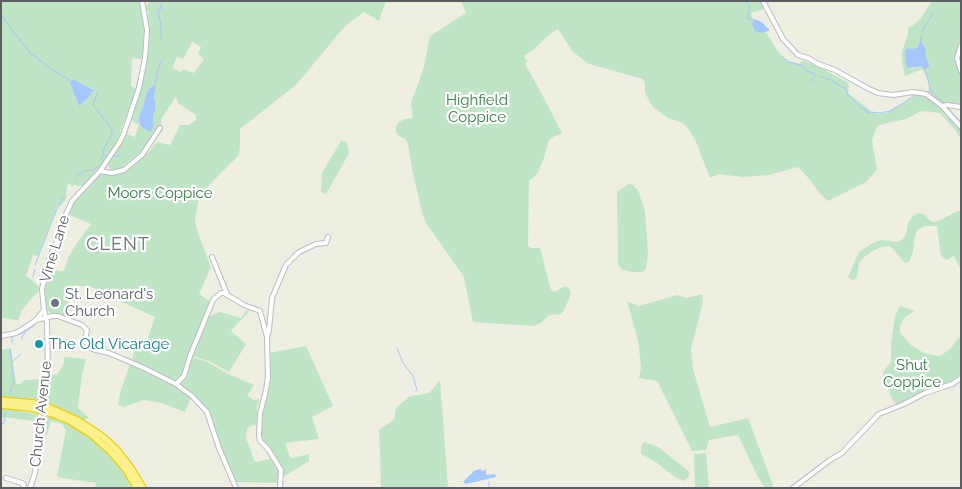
<!DOCTYPE html>
<style>
body{margin:0}
#map{position:relative;width:962px;height:489px;overflow:hidden;background:#eeeee3;font-family:Raleway,sans-serif}
canvas{display:block}
.frame{position:absolute;inset:0;border:2px solid #5c5e64;pointer-events:none}
</style>
<div id="map">
<canvas width="962" height="489"></canvas>
<div class="frame"></div>
</div>
<script>
const context = document.querySelector('canvas').getContext('2d');
context.lineJoin = 'round';
function fill(path, color) {
  context.fillStyle = color;
  context.fill(path, 'evenodd');
}
function toPath(rows) {
  const path = new Path2D();
  for (const r of rows) {
    path.moveTo(r[0], r[1]);
    for (let i = 2; i < r.length; i += 2) path.lineTo(r[i], r[i + 1]);
  }
  return path;
}
function trace(path, color, width, dash) {
  context.strokeStyle = color;
  context.lineWidth = width;
  context.lineCap = dash ? 'butt' : 'round';
  context.setLineDash(dash || []);
  context.stroke(path);
}
function write(font, color, halo, rows, align = 'center') {
  context.font = font + ' Raleway,sans-serif';
  context.lineWidth = 4.5;
  context.setLineDash([]);
  context.textBaseline = 'middle';
  context.strokeStyle = halo;
  context.fillStyle = color;
  for (const [text, x, y, turn = 0] of rows) {
    context.save();
    context.translate(x, y);
    context.rotate((+turn || 0) * Math.PI / 180);
    context.textAlign = isNaN(turn) ? turn : align;
    if (halo) context.strokeText(text, 0, 0);
    context.fillText(text, 0, 0);
    context.restore();
  }
}
const green = toPath([
 [1,1,141,1,145,26,145,40,142,59,132,58,131,86,137,89,122,127,117,142,99,170,84,187,80,185,78,187,75,184,72,187,70,183,67,185,66,199,61,206,58,205,38,256,33,255,26,276,32,280,41,289,31,299,22,310,18,320,1,318],
 [73,79,94,89,87,99,79,106,70,83],
 [150,1,386,1,379,21,364,12,345,26,296,85,240,129,240,145,239,155,213,181,206,189,198,202,195,222,199,236,211,267,199,294,211,302,189,354,182,376,179,379,176,380,173,380,132,361,137,342,146,344,155,317,115,299,90,286,77,286,69,291,72,293,63,316,54,314,47,311,45,304,45,287,48,268,60,271,64,271,68,258,77,243,91,224,67,214,73,202,94,182,96,179,101,173,113,175,120,174,147,154,157,142,170,145,180,125,189,125,196,120,196,115,179,104,176,97,161,119,161,125,143,150,121,168,116,171,111,170,106,163,119,148,124,133,135,137,139,125,129,119,146,63,148,43,147,15,149,14,148,11,146,12,145,7],
 [192,42,201,47,198,54,204,59,194,73,183,69,181,72,172,68,177,57,183,59],
 [156,87,154,96,156,109,153,115,149,132,139,124,138,120,144,104,146,94],
 [461,1,761,1,764,9,751,13,753,19,767,34,779,53,790,62,799,64,803,60,825,70,849,83,848,93,872,112,879,114,886,113,916,95,929,97,959,126,961,128,961,140,957,132,940,113,921,111,906,119,887,123,877,126,872,140,877,170,866,182,828,201,820,194,811,181,798,167,769,175,743,177,718,174,710,178,696,142,689,130,683,123,668,118,653,107,645,93,645,84,643,79,589,64,573,52,558,29,549,35,533,50,524,56,528,62,525,64,545,100,562,133,553,137,549,140,543,161,537,174,529,181,528,246,531,248,540,248,551,290,555,292,563,287,567,287,570,290,570,295,569,299,564,310,561,314,549,315,541,323,534,326,473,322,464,277,426,223,422,212,412,169,408,144,405,139,399,136,396,132,396,127,399,122,405,119,413,118,411,103,424,67,430,36,466,13],
 [932,1,961,1,961,41,956,58,961,73,961,104,953,103,942,104,928,93,929,87,927,78,922,69,905,76,902,62,902,51,908,35,908,28,915,24,921,18],
 [920,38,924,45,925,53,929,64,928,67,923,68,922,66,911,69,906,65,908,48,912,49,918,47],
 [341,141,347,142,349,153,326,194,321,192,322,173],
 [630,183,638,190,645,211,648,253,646,269,643,272,631,272,621,269,618,264,617,192],
 [961,210,961,270,954,256,947,260,941,256,937,226,925,226,917,230,914,240,913,252,909,262,905,263,890,246,881,247,871,252,863,258,859,263,857,277,853,281,848,277,859,252,873,243,881,240,898,242,903,239,906,234,908,223,912,217,918,213,924,214,930,221,935,222],
 [702,294,703,302,691,349,693,369,710,427,748,418,774,488,765,488,757,475,738,435,709,440,706,450,692,451,657,381,639,378,641,367,638,340,627,301,639,306,677,295,687,298],
 [900,306,915,311,905,317,900,326,900,333,912,346,924,353,940,356,950,349,959,337,961,338,961,374,952,381,897,405,892,399,883,377,883,372,891,362,891,345,895,316],
 [247,310,249,310,247,314,233,328,231,331,246,344,229,372,209,361,192,356,208,317,220,312,241,318],
 [306,346,333,406,312,417,319,439,285,443,290,457,292,458,309,454,309,461,283,477,283,471,270,448,260,440,262,407,266,394,269,353],
 [11,348,16,384,19,384,25,380,42,379,38,400,1,398,1,350],
 [64,357,86,359,82,375,78,408,88,417,86,420,44,401,44,397,50,376,58,374,64,363],
 [191,357,208,362,228,374,254,385,247,396,254,400,260,399,257,406,257,425,250,426,247,430,246,439,250,448,254,461,258,462,272,458,280,471,279,483,236,482,220,448,208,410,196,398,179,384],
 [130,364,175,386,191,398,185,412,161,403,144,400,124,407,118,405,120,393],
 [440,380,448,487,381,488,380,450,379,430,392,421,395,417,395,411,398,406,410,396,429,393,432,390],
 [1,409,8,409,36,414,35,421,1,417],
 [45,414,74,426,91,438,112,457,126,475,134,488,95,488,96,483,57,477,66,430,62,424,51,421,47,435,43,433,43,416],
 [644,442,658,447,686,469,690,474,688,477,684,481,675,477,653,460,641,454,641,447],
 [706,453,709,488,695,488,694,454]
]);
const water = toPath([
 [755,19,762,22,766,27,769,29,769,31,761,33,755,31,752,24],
 [922,32,922,42,926,49,925,53,929,65,928,68,923,69,922,66,909,68,906,65,905,51,908,48,912,49,918,47],
 [73,79,94,90,87,99,79,106,70,83],
 [153,86,155,86,156,87,154,96,156,109,153,115,153,127,151,131,149,132,141,126,138,120,144,104,146,94,149,89],
 [480,469,483,471,486,469,486,475,495,474,496,477,466,484,463,482,474,471]
]);
const stream = toPath([
 [745,1,750,6,748,13,747,18,749,19,754,20],
 [1,15,29,52,54,71,71,81],
 [922,32,927,22,930,19,933,12],
 [161,41,161,26,158,11,160,10,162,1],
 [783,58,788,62,802,65,805,70,815,74],
 [925,68,931,91,944,103],
 [820,76,826,79,831,80,842,87,845,88,848,95,861,108,866,109,867,113,871,112,880,113,890,111,902,104,916,94],
 [810,82,815,75],
 [155,86,158,69,163,58],
 [98,92,93,105,112,129,112,134,104,149,102,159],
 [946,106,961,122],
 [111,158,113,156,120,156],
 [75,177,84,171,93,170,98,167],
 [35,265,53,218,63,196],
 [33,277,35,269],
 [22,339,22,337,25,333],
 [12,343,12,337,25,332,35,325],
 [397,348,403,363,413,376,417,390,416,391],
 [10,350,14,384],
 [12,362,21,354],
 [10,394,12,386],
 [1,424,4,423,6,412],
 [489,482,489,488]
]);
const minor = toPath([
 [763,1,783,39,798,55,808,58,818,64,835,70,867,88,878,93,893,95,913,92,926,94,942,106,961,127],
 [961,45,957,58,961,71],
 [942,106,947,105,961,107],
 [100,171,112,173,124,170,142,155,160,128],
 [212,257,227,294],
 [36,320,53,316,58,316,82,325,87,330,85,340,86,343,92,349,109,353,144,368,176,384,192,396,207,412,219,448,236,488],
 [1,336,16,333,26,327,36,320,44,310],
 [267,337,269,330,272,298,286,265,299,252,316,244,326,243,328,237],
 [176,384,184,376,190,356,213,300,216,297,221,293,224,293,244,305,260,311,267,337,268,377,266,390,260,414,259,436,260,441,268,449,281,470,280,488],
 [6,478,22,483,24,485,23,488],
 [30,488,35,473,38,447,41,397,48,375,47,322,44,310,42,289,48,265,51,254,58,239,62,223,72,201,100,171,119,143,124,133,139,88,145,58,147,30,142,1],
 [793,488,830,460,842,453,879,414,904,404,925,393,952,384,961,378]
]);
const highway = toPath([
 [1,400,33,403],
 [1,405,31,408],
 [48,407,79,421,102,436,116,449,131,468,143,488],
 [47,412,68,420,92,435,111,452,126,470,137,488]
]);
const highwayBridge = toPath([
 [33,403,48,407],
 [31,408,47,412]
]);
const markers = [
 [55,303,5,"#6b7280"],
 [39,344,5,"#0f9aa8"]
];
const parkNames = [
 ["Highfield",477,100],
 ["Coppice",477,117],
 ["Moors Coppice",160,193],
 ["Shut",912,365],
 ["Coppice",912,382]
];
const streetNames = [
 ["Vine Lane",55,249,-73],
 ["Church Avenue",41,414,-84]
];
const worshipNames = [
 ["St. Leonard's",65,294],
 ["Church",65,311]
];
const cultureNames = [
 ["The Old Vicarage",49,344]
];
const quarterNames = [
 ["CLENT",118,245]
];
fill(green, '#c0e5c6');
fill(water, '#a4c7fe');
trace(stream, '#a4c7fe', 1);
trace(minor, '#bbbcc2', 6);
trace(highway, '#efcd03', 8);
trace(minor, '#fff', 4);
trace(highway, '#fcf28d', 5.5);
trace(highwayBridge, '#efcd03', 8, []);
trace(highwayBridge, '#fcf28d', 5.5);
for (const [x, y, r, color] of markers) {
  const dot = new Path2D();
  dot.arc(x, y, r, 0, 2 * Math.PI);
  context.fillStyle = color;
  context.fill(dot);
  trace(dot, '#fff', 2);
}
write('15px', '#358245', '#fff', parkNames);
write('15px', '#5c5e64', '#fff', streetNames);
write('15px', '#5b616d', '#fff', worshipNames, 'left');
write('15px', '#0d838f', '#fff', cultureNames, 'left');
context.letterSpacing = '1px';
write('18px', '#6d7076', '#fff', quarterNames);
context.letterSpacing = '0px';
</script>
